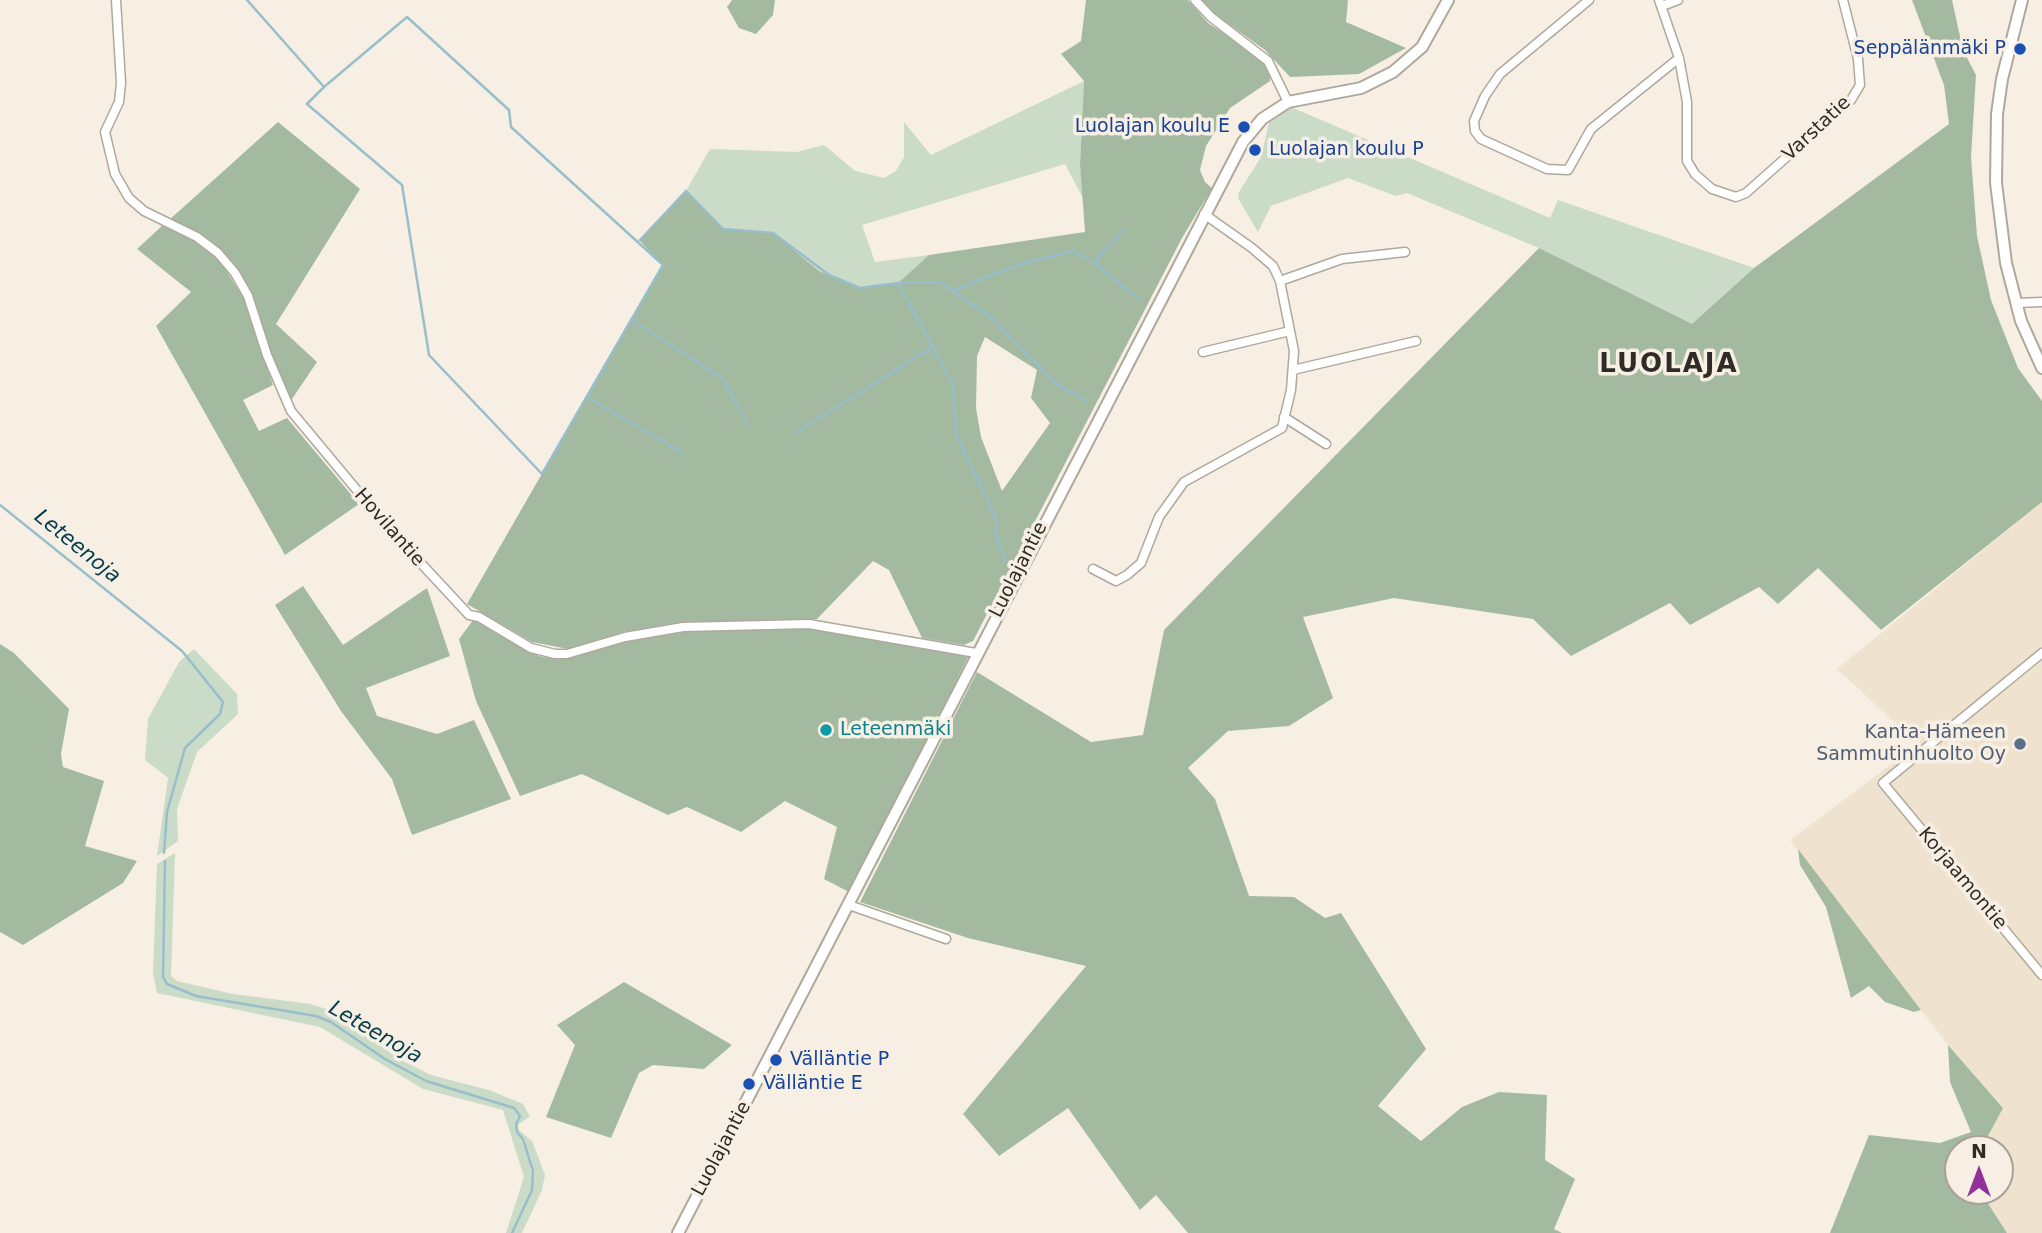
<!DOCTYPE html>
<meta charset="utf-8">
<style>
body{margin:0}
#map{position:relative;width:2042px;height:1233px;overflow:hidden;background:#f7efe3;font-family:"DejaVu Sans",sans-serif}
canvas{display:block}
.north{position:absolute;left:1944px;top:1135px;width:70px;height:70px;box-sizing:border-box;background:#f7efe3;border:2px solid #a7a198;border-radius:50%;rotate:0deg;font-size:19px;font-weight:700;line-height:28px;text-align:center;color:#2f2c28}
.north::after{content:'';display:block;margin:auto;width:24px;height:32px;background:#923199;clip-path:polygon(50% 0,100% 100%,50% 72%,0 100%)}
</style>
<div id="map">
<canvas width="2042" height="1233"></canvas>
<div class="north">N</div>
</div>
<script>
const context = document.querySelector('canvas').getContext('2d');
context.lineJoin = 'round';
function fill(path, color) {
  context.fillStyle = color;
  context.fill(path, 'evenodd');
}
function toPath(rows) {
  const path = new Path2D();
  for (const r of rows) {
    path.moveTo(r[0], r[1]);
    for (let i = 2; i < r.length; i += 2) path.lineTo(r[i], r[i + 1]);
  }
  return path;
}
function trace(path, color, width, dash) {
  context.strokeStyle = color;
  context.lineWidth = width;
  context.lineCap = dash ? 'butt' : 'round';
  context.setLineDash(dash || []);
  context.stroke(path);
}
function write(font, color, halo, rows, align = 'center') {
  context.font = font + ' "DejaVu Sans",sans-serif';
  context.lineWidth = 7;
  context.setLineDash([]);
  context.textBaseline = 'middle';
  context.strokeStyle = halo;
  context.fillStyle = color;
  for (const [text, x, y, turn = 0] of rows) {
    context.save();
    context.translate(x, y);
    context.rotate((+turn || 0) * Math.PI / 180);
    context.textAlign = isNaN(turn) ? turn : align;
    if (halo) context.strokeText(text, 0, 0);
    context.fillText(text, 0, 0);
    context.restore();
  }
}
const built = toPath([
 [2042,502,2042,1233,2007,1233,1980,1191,2000,1191,2000,1149,1981,1149,2003,1107,1948,1045,1790,840,1918,744,1837,669]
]);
const green = toPath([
 [1084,81,1080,164,1084,200,1065,164,862,225,875,262,929,255,898,283,860,288,819,271,773,233,723,229,686,191,710,149,797,152,824,145,855,171,884,178,896,171,904,157,904,122,931,155],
 [1291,107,1550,218,1558,200,1754,268,1692,325,1539,248,1407,193,1396,196,1348,178,1271,206,1258,232,1238,198,1239,192,1261,157,1269,123],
 [194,649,237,694,238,714,197,752,177,809,178,841,157,856,168,778,145,760,148,719,179,662],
 [175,853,171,976,177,981,233,994,311,1004,338,1013,397,1058,431,1075,489,1090,523,1104,530,1116,518,1125,519,1130,532,1141,545,1175,542,1190,522,1233,506,1233,524,1177,503,1110,423,1089,320,1027,157,993,153,973,157,864]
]);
const forest = toPath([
 [732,0,775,0,773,15,756,34,739,28,727,7],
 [1086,0,1188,0,1208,23,1254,53,1270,71,1270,81,1230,108,1206,146,1200,170,1205,182,1212,188,1182,238,973,641,964,645,922,638,889,570,873,561,817,619,683,622,623,632,568,649,532,642,467,604,662,265,639,240,686,191,723,228,773,233,819,271,860,288,898,283,929,255,1085,232,1080,164,1084,81,1061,54,1081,41],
 [985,337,1037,370,1031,398,1050,423,1002,491,981,437,976,408,977,356],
 [1202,0,1348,0,1346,22,1406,48,1359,74,1290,77,1265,50,1216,15],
 [1912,0,1952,0,1963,50,1976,75,1971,157,1977,236,1991,300,2018,368,2042,401,2042,502,1881,630,1818,568,1778,604,1759,587,1690,625,1670,603,1571,656,1533,619,1394,598,1303,617,1333,698,1289,726,1228,731,1188,768,1215,799,1249,896,1294,897,1325,918,1341,913,1426,1049,1378,1106,1421,1141,1462,1107,1499,1092,1547,1095,1545,1160,1575,1179,1554,1229,1562,1233,1188,1233,1156,1195,1140,1210,1068,1108,999,1156,963,1114,1086,966,968,938,860,902,977,672,1091,742,1143,735,1164,630,1539,248,1692,324,1754,268,1949,124,1944,85],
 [278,122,360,189,276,324,317,362,290,402,284,396,250,295,218,251,168,221],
 [164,224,196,239,216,254,244,299,273,385,243,400,259,431,287,418,359,504,285,555,156,326,191,292,137,249],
 [303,586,343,645,427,588,450,656,366,688,377,716,437,734,474,720,511,799,412,835,392,779,341,711,275,605],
 [474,619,539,656,555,659,627,639,684,630,812,627,968,657,851,893,824,879,837,827,785,801,741,832,687,807,668,815,582,774,520,796,476,701,459,639],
 [0,644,14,653,69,709,61,754,63,767,104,781,85,846,137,861,123,883,23,945,0,932],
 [1798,849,1921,1010,1914,1012,1885,1002,1869,986,1851,998,1826,907,1800,865],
 [624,982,732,1045,704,1069,653,1065,639,1073,611,1138,546,1117,575,1045,557,1025],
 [1948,1045,2003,1108,1981,1149,1958,1149,1958,1191,1980,1191,2007,1233,1830,1233,1869,1135,1940,1143,1971,1132,1950,1082]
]);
const stream = toPath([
 [247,0,324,87,307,104,402,185,429,355,542,474,663,265,511,127,509,110,407,17,324,87],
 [640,240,686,191,723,229,773,233,829,275,860,288,898,283,953,385,956,434,997,521,995,533,1005,561],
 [1094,263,1140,300],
 [899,283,939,282,990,316,1058,385,1087,401],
 [954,290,1021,264,1073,251,1094,263,1124,229],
 [632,320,723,379,748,425],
 [587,397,683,453],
 [797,432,934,346],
 [0,505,182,651,223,702,220,714,185,748,167,812,164,853],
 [165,861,163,977,167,984,196,996,316,1016,331,1022,385,1059,426,1081,514,1108,520,1116,516,1124,517,1132,523,1139,533,1171,532,1190,512,1233]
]);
const street = toPath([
 [116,0,121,83,119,102,105,132,115,174,129,198,144,211,197,237,218,253,235,273,248,296,267,355,291,411,390,530,469,615,479,617,531,648,555,654,567,654,625,637,683,627,809,624,976,653],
 [1195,0,1211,17,1268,61,1288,102],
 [1589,0,1500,74,1485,96,1474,121,1475,131,1481,139,1547,169,1568,170,1591,129,1679,58],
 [1659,0,1679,58,1687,102,1687,161,1695,174,1712,189,1736,197,1746,193,1851,100,1860,85,1858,59,1843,0],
 [1662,6,1678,0],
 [1280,281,1342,259,1405,252],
 [2016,303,2042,302],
 [1203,352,1290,331],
 [1293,370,1416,341],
 [1284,417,1326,444],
 [1093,569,1116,581,1127,575,1141,563,1159,517,1184,482,1282,428,1291,390,1294,351,1280,281,1273,266,1252,248,1204,214],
 [2042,653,1883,783,2042,975],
 [849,905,946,939]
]);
const secondary = toPath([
 [2022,0,2002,79,1997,114,1996,183,2006,263,2021,321,2042,368],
 [678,1233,1243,142,1262,119,1288,102,1361,88,1393,72,1422,47,1448,0]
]);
const markers = [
 [2020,49,7,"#1a4fb4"],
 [1244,127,7,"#1a4fb4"],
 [1255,150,7,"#1a4fb4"],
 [826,730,7,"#0f9aa8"],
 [2020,744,7,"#5c6f8a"],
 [776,1060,7,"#1a4fb4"],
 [749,1084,7,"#1a4fb4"]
];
const transitNames = [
 ["Seppälänmäki P",2006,49,"right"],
 ["Luolajan koulu E",1230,127,"right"],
 ["Luolajan koulu P",1269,150],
 ["Välläntie P",790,1060],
 ["Välläntie E",763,1084]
];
const streetNames = [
 ["Varstatie",1817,129,-43],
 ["Hovilantie",389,528,49],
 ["Luolajantie",1019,570,-63],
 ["Korjaamontie",1962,879,50],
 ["Luolajantie",722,1149,-62]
];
const cultureNames = [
 ["Leteenmäki",840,730]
];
const serviceNames = [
 ["Kanta-Hämeen",2006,733],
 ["Sammutinhuolto Oy",2006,755]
];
const waterNames = [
 ["Leteenoja",77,547,39],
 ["Leteenoja",375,1033,30]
];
const districtNames = [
 ["LUOLAJA",1669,365]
];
fill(built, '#efe3cf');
fill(green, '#cadbc8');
fill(forest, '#a3baa0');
trace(stream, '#98becb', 2.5);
trace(street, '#afa89c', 11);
trace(secondary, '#afa89c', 14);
trace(street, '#fff', 8);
trace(secondary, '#fff', 10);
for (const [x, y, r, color] of markers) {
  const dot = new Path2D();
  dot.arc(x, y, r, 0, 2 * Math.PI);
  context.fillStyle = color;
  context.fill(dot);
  trace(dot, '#f7efe3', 2.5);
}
write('19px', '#164399', '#f7efe3', transitNames, 'left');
write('19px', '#2f2c28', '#f7efe3', streetNames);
write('19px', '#0d838f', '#f7efe3', cultureNames, 'left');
write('19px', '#4e5e75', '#f7efe3', serviceNames, 'right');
write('italic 21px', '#07404f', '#f7efe3', waterNames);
context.letterSpacing = '2px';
write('bold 26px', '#2f2c28', '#f7efe3', districtNames);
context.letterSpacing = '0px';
</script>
